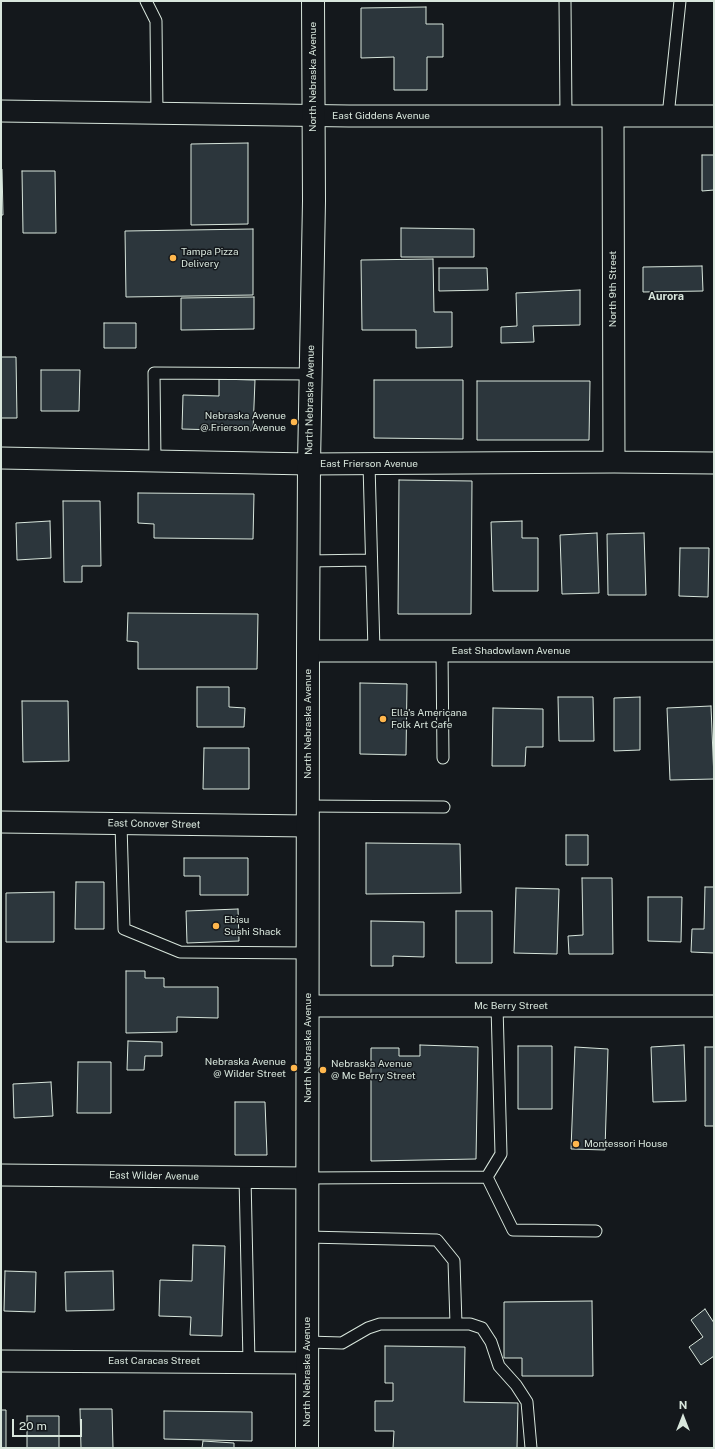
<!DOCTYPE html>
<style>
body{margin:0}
#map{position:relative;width:715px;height:1449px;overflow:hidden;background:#14181c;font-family:"Public Sans",sans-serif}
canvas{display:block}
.frame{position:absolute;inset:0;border:2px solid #d8e6dc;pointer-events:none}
.north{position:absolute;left:663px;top:1397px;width:40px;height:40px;-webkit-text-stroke:3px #14181c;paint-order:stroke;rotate:0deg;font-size:11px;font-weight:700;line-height:16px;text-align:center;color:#d8e6dc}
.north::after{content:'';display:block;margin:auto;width:14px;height:18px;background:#d8e6dc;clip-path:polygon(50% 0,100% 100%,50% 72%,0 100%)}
.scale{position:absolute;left:12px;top:1419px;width:70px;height:18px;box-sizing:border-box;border:2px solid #d8e6dc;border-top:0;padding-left:5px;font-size:12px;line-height:14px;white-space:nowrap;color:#d8e6dc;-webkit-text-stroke:3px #14181c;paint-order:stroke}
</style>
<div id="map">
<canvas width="715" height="1449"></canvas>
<div class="frame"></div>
<div class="north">N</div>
<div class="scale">20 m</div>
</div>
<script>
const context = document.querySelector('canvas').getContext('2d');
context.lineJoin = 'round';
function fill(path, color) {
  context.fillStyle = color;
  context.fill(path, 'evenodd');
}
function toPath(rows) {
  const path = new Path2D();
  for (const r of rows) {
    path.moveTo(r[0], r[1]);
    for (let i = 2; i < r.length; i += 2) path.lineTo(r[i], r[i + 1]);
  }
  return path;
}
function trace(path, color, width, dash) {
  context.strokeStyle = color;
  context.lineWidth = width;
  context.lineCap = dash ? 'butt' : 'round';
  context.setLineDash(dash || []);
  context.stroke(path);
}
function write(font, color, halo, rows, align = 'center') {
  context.font = font + ' "Public Sans",sans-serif';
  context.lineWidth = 3;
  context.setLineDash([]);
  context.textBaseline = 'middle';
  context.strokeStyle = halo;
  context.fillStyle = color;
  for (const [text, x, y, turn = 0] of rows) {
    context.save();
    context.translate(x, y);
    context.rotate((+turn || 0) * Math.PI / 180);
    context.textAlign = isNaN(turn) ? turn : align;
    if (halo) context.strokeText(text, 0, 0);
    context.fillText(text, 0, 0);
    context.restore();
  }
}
const building = toPath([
 [426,7,426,24,443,24,443,57,427,57,427,90,394,90,394,57,361,58,361,8,426,7],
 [248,143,248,224,191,225,191,144,248,143],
 [702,155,714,155,714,190,702,191,702,155],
 [1,169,2,169,3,215,1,215,1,169],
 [22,171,55,171,56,233,23,233,22,171],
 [401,228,474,229,474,257,401,257,401,228],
 [253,229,253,295,126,297,125,231,253,229],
 [433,259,434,312,452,312,452,347,416,348,416,330,362,330,361,260,433,259],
 [702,266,703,291,643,292,643,267,702,266],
 [439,268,487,268,488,290,439,291,439,268],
 [580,290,580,325,533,326,534,342,501,343,501,327,517,326,516,293,580,290],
 [254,297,254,329,181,330,181,298,254,297],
 [104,323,136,323,136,348,104,348,104,323],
 [1,357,16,357,17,418,1,418,1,357],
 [41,370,80,370,79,411,41,411,41,370],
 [219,379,255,380,253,431,182,429,183,395,219,396,219,379],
 [374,380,463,380,463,439,374,438,374,380],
 [477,381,590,381,589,440,477,440,477,381],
 [399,480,472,481,471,614,398,614,399,480],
 [138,493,254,494,253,539,154,538,154,524,138,523,138,493],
 [63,501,100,501,101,566,82,566,82,582,64,582,63,501],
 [50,521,51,558,17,560,16,523,50,521],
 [522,521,522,538,538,538,538,591,493,591,491,522,522,521],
 [597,533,599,593,562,594,560,535,597,533],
 [644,533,646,595,608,595,607,534,644,533],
 [680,548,709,548,708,597,679,596,680,548],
 [128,613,258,614,257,669,138,669,138,642,127,641,128,613],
 [360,683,407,684,406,755,360,754,360,683],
 [197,687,229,687,229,707,245,708,244,727,197,727,197,687],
 [558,697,593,697,594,741,559,741,558,697],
 [640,697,640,750,614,751,614,698,640,697],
 [22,701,68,701,69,761,23,762,22,701],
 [711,706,714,779,670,780,667,708,711,706],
 [493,708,543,709,543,747,526,747,525,766,492,766,493,708],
 [204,748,249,748,249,789,203,789,204,748],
 [566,835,588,835,588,865,566,865,566,835],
 [366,843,460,844,461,893,366,894,366,843],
 [184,858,248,858,248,895,200,895,200,876,184,876,184,858],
 [582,878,612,878,613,954,569,954,568,936,583,935,582,878],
 [76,882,104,882,104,929,75,929,76,882],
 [705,887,714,887,714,953,691,952,692,929,704,929,705,887],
 [516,888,559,889,557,954,514,953,516,888],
 [54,892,54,942,6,942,6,893,54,892],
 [648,897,682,897,681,942,648,941,648,897],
 [238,909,239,941,187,943,186,911,238,909],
 [456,911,492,911,492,963,456,963,456,911],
 [371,921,424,922,424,957,393,956,393,966,371,966,371,921],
 [126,971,145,971,145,978,164,978,164,987,218,987,218,1018,177,1017,177,1032,126,1033,126,971],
 [128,1041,162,1042,162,1056,145,1056,144,1070,127,1070,128,1041],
 [420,1045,478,1047,476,1159,371,1161,371,1048,399,1048,399,1056,420,1056,420,1045],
 [684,1045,686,1101,653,1102,651,1047,684,1045],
 [518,1046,552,1046,552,1109,518,1109,518,1046],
 [575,1047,608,1049,605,1150,571,1149,575,1047],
 [705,1047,714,1047,714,1126,705,1126,705,1047],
 [78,1062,111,1062,111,1113,77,1113,78,1062],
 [51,1082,53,1116,14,1118,13,1084,51,1082],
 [235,1102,265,1102,267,1155,235,1155,235,1102],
 [193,1245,225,1246,222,1336,190,1335,191,1317,159,1316,160,1280,192,1281,193,1245],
 [5,1271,36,1272,35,1312,4,1311,5,1271],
 [113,1271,114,1310,66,1311,65,1272,113,1271],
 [592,1301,593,1376,522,1376,522,1358,504,1358,504,1302,592,1301],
 [705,1309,714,1323,714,1356,701,1365,689,1347,703,1337,691,1320,705,1309],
 [385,1346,465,1347,464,1402,518,1403,517,1448,393,1448,394,1431,375,1431,375,1401,393,1401,393,1383,385,1383,385,1346],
 [80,1409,112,1409,113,1448,81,1448,80,1409],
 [1,1410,6,1410,6,1448,1,1448,1,1410],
 [164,1411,252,1412,252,1441,164,1439,164,1411],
 [27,1416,59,1416,59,1448,27,1448,27,1416],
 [203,1441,234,1443,234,1448,202,1448,203,1441]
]);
const service = toPath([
 [146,1,156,21,157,113],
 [565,1,566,116],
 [668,116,680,1],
 [155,461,154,373,311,374],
 [369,464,374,651],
 [308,561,371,560],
 [442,651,443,758],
 [307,806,444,807],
 [121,824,124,929,180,952,308,953],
 [245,1177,249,1362],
 [487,1177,513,1230,596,1231],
 [307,1178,487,1177,501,1154,497,1006],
 [307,1237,437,1240,454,1261,456,1324],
 [307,1342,342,1343,368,1328,380,1324,470,1324,482,1328,491,1342,499,1366,516,1385,527,1402,531,1448]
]);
const minor = toPath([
 [1,111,349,116,714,116],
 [613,117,614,462],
 [1,458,309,464,614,462,714,463],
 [308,651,714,651],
 [1,822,307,826],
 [308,1006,714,1006],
 [1,1175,307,1178],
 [1,1361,307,1363]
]);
const primary = toPath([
 [307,1448,308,651,309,464,314,201,313,1]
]);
const markers = [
 [173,258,4,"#ffb74d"],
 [294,422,4,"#ffb74d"],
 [383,719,4,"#ffb74d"],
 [216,926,4,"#ffb74d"],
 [294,1068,4,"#ffb74d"],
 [323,1070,4,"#ffb74d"],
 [576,1144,4,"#ffb74d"]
];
const streetNames = [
 ["North Nebraska Avenue",313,77,-90],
 ["East Giddens Avenue",381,116],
 ["North 9th Street",613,289,-90],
 ["North Nebraska Avenue",310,400,-89],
 ["East Frierson Avenue",369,464],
 ["East Shadowlawn Avenue",511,651],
 ["North Nebraska Avenue",308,724,-90],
 ["East Conover Street",154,824,1],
 ["Mc Berry Street",511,1006],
 ["North Nebraska Avenue",308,1048,-90],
 ["East Wilder Avenue",154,1176,1],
 ["East Caracas Street",154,1361],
 ["North Nebraska Avenue",307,1372,-90]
];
const poiNames = [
 ["Tampa Pizza",181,252],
 ["Delivery",181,264],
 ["Nebraska Avenue",286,416,"right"],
 ["@ Frierson Avenue",286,428,"right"],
 ["Ella's Americana",391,713],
 ["Folk Art Cafe",391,725],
 ["Ebisu",224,920],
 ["Sushi Shack",224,932],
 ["Nebraska Avenue",286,1062,"right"],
 ["@ Wilder Street",286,1074,"right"],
 ["Nebraska Avenue",331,1064],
 ["@ Mc Berry Street",331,1076],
 ["Montessori House",584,1144]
];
const neighbourhoodNames = [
 ["Aurora",666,297]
];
fill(building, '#2c363c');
trace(building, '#d8e6dc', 1);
trace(service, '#d8e6dc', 13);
trace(minor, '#d8e6dc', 23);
trace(primary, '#d8e6dc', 24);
trace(service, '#14181c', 11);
trace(minor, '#14181c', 21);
trace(primary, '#14181c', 22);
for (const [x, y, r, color] of markers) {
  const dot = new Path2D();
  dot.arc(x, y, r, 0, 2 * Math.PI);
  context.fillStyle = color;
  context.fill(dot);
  trace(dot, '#14181c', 1.5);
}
write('10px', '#d8e6dc', '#14181c', streetNames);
write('10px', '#d8e6dc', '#14181c', poiNames, 'left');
write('bold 11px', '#d8e6dc', '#14181c', neighbourhoodNames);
</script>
